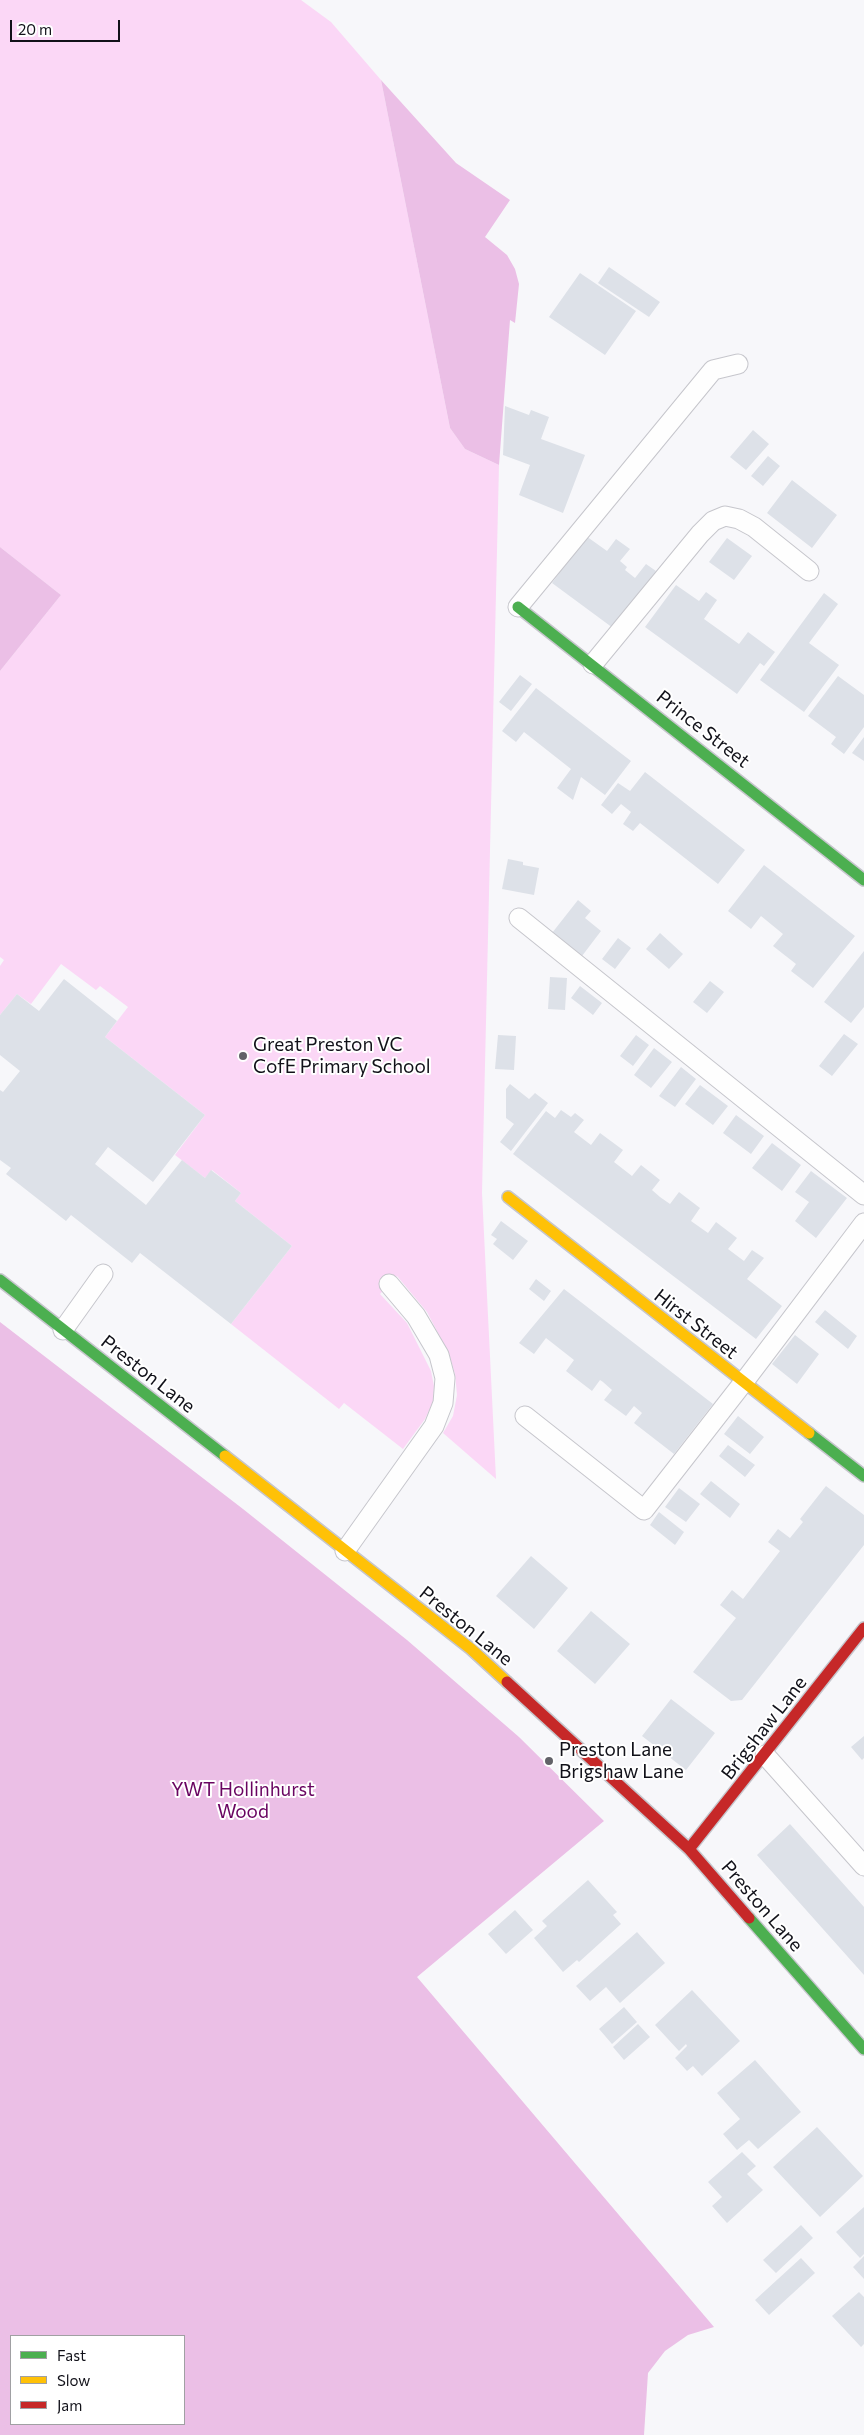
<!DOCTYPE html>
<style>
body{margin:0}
#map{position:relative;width:864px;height:2435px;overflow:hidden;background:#f7f7fa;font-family:Commissioner,sans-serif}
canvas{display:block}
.legend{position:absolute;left:10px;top:2335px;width:175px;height:90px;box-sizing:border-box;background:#fff;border:1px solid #a0a0a3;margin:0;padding:6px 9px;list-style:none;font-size:15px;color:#111119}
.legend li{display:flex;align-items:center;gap:10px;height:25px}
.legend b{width:25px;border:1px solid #a0a0a3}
.scale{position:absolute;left:10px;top:20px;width:110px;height:22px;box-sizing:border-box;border:2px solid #111119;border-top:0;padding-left:6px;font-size:15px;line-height:18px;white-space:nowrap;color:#111119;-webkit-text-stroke:4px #fff;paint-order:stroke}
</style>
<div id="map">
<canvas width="864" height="2435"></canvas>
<ul class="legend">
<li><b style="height:6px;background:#4caf50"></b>Fast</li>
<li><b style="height:6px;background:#ffc107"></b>Slow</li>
<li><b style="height:6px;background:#c62828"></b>Jam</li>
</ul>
<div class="scale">20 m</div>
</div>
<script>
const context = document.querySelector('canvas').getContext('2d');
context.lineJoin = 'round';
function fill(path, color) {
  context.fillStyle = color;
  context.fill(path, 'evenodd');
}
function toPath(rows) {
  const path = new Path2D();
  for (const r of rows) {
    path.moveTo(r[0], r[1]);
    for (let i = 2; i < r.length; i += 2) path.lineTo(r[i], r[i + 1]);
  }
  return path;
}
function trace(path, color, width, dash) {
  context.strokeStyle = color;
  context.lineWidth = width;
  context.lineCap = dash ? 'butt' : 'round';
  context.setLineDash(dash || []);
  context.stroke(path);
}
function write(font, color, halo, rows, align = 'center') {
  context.font = font + ' Commissioner,sans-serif';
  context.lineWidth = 4;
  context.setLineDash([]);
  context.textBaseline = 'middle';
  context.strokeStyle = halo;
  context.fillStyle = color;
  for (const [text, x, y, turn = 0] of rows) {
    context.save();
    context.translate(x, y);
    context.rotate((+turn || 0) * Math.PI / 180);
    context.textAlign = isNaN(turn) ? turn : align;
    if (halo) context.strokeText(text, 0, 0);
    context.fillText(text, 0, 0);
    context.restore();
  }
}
const green = toPath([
 [0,0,301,0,331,22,381,80,450,428,465,449,499,465,482,1193,496,1479,443,1433,453,1416,457,1395,455,1374,449,1354,427,1312,397,1276,380,1294,407,1323,431,1371,434,1386,433,1403,425,1419,403,1449,344,1403,339,1409,231,1324,292,1246,235,1201,241,1193,212,1170,205,1178,175,1155,205,1115,105,1037,128,1007,100,986,96,990,61,964,31,1004,17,994,0,1015,0,966,4,960,0,957,0,671,61,595,0,547]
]);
const forest = toPath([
 [381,80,456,163,510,200,485,237,507,255,515,269,519,284,515,323,510,320,499,465,465,449,450,428],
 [0,547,61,595,0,671],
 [0,1322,243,1509,407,1640,519,1737,604,1821,417,1977,714,2327,688,2335,665,2351,648,2373,644,2435,0,2435],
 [11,2336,184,2336,184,2424,11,2424]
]);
const building = toPath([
 [609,267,660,302,649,317,598,283],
 [580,273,636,311,605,355,549,317],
 [505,406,529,415,531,410,549,417,541,439,585,455,563,513,519,495,530,465,503,455],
 [753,430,769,444,746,470,730,457],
 [768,456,780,466,763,486,751,476],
 [792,480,837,515,812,548,767,513],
 [586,536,607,551,616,539,630,549,620,561,627,567,625,570,635,578,646,564,656,571,613,628,552,583],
 [727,538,752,556,734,580,709,562],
 [676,585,699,601,706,592,717,600,704,619,739,644,748,632,775,652,764,666,760,663,737,694,645,627],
 [824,593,838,604,809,643,839,665,804,712,760,680],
 [520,675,532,684,511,711,499,702],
 [838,676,864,695,864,727,844,754,831,744,836,737,808,716],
 [536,688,631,761,605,795,581,777,573,800,557,788,571,769,524,732,516,742,502,731],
 [864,737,864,761,852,753],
 [645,772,745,850,718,884,640,823,633,831,623,824,631,812,621,804,612,814,601,805,618,783,630,791],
 [508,859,523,862,523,865,539,868,534,895,502,889],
 [764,865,855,936,813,988,791,971,796,964,773,946,783,934,761,916,751,929,728,911],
 [578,900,591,911,585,918,601,931,582,956,552,933],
 [660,933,683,954,669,969,646,949],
 [618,938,631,948,615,969,602,959],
 [864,951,864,1007,851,1023,824,1002],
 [550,977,567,978,565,1010,548,1009],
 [64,979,117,1021,105,1037,205,1115,153,1182,108,1147,95,1164,146,1205,182,1160,205,1178,211,1170,241,1193,235,1201,292,1246,231,1324,140,1253,132,1263,71,1215,66,1221,6,1174,11,1168,0,1160,0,1090,3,1092,20,1071,0,1055,0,1015,17,994,39,1011],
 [710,981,724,992,707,1013,693,1002],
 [580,986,602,1003,593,1015,571,998],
 [844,1034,858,1044,832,1076,819,1066],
 [498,1035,516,1036,514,1070,495,1069],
 [636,1035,649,1045,633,1066,620,1056],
 [654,1048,672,1062,651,1088,634,1075],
 [681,1067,696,1079,675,1107,659,1096],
 [510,1084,529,1099,535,1093,548,1103,511,1151,500,1142,514,1124,506,1118,506,1089],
 [700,1085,728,1106,713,1125,685,1104],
 [561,1110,571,1117,575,1113,584,1120,574,1132,591,1145,600,1133,623,1150,614,1162,632,1176,641,1165,660,1180,652,1190,660,1197,670,1204,679,1192,700,1208,691,1221,708,1233,716,1222,737,1238,728,1249,744,1261,752,1250,764,1258,747,1279,782,1306,756,1339,513,1154,546,1111,555,1118],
 [736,1115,764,1136,751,1154,723,1133],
 [772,1143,801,1165,782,1191,752,1168],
 [811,1171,847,1198,816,1238,795,1221,809,1202,795,1192],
 [501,1221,528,1241,513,1260,493,1244,497,1239,491,1235],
 [536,1279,551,1291,544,1301,529,1289],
 [564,1289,713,1404,674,1454,634,1423,642,1413,634,1406,626,1416,604,1400,612,1390,603,1382,600,1380,592,1391,566,1371,574,1360,546,1338,534,1354,519,1343],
 [825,1310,857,1336,848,1349,815,1322],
 [795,1335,819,1354,797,1384,772,1364],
 [738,1416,764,1437,750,1454,724,1434],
 [728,1445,755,1465,745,1477,719,1456],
 [711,1481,740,1504,730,1518,700,1494],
 [826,1486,864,1515,864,1545,742,1700,731,1701,693,1672,736,1618,720,1605,732,1590,743,1599,780,1551,768,1542,778,1529,790,1538,803,1522,800,1519],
 [679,1488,700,1504,686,1522,665,1507],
 [659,1512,684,1532,675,1545,650,1525],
 [531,1556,568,1588,534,1629,496,1596],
 [591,1611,630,1644,595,1684,557,1651],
 [671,1699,715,1733,686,1770,642,1736],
 [864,1736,864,1758,862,1760,851,1747],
 [790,1824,864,1907,864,1975,757,1855],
 [588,1880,617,1912,613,1915,621,1924,579,1962,577,1960,563,1972,534,1938,547,1926,542,1921],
 [515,1910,533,1930,506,1954,488,1934],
 [637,1932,665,1963,620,2003,606,1987,590,2001,576,1986],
 [692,1990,740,2041,702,2076,693,2066,687,2071,675,2058,687,2046,686,2044,679,2051,655,2025],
 [624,2007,637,2022,612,2044,599,2029],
 [638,2024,650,2037,624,2060,613,2047],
 [755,2060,801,2112,758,2149,749,2140,737,2150,723,2134,740,2119,717,2093],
 [817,2127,863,2176,820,2217,773,2167],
 [742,2152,756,2166,747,2174,763,2190,727,2223,712,2206,722,2197,708,2182],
 [864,2207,864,2254,860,2258,836,2232],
 [801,2225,813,2238,776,2273,763,2260],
 [864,2256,864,2279,853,2267],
 [801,2258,815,2273,769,2315,755,2300],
 [859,2292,864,2297,864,2344,861,2347,832,2316]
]);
const lane = toPath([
 [518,607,713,370,738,364],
 [593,664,700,534,713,521,725,516,739,519,754,527,809,571],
 [519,918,864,1195],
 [63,1330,103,1274],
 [525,1416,644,1510,743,1383,864,1223],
 [345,1551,434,1426,443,1403,445,1378,439,1355,416,1316,389,1284],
 [765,1755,864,1866]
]);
const fast = toPath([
 [518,607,864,880],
 [0,1280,225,1456],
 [809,1433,864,1476],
 [749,1918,864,2049]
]);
const slow = toPath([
 [508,1197,809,1433],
 [225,1456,471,1649,507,1682]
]);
const jam = toPath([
 [507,1682,689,1849,749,1918],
 [689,1849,864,1628]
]);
const markers = [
 [243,1056,5,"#626268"],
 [549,1761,5,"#626268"]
];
const streetNames = [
 ["Prince Street",703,729,38],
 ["Hirst Street",696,1324,38],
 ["Preston Lane",148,1374,38],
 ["Preston Lane",466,1626,39],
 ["Brigshaw Lane",764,1728,-52],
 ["Preston Lane",762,1906,49]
];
const poiNames = [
 ["Great Preston VC",253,1045],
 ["CofE Primary School",253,1067],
 ["Preston Lane",559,1750],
 ["Brigshaw Lane",559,1772]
];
const parkNames = [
 ["YWT Hollinhurst",243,1790],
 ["Wood",243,1812]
];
fill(green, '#fbd7f6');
fill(forest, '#ebbfe6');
fill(building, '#dde1e8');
trace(lane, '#c6c6cc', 21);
trace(fast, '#c6c6cc', 14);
trace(slow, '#c6c6cc', 14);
trace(jam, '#c6c6cc', 14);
trace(lane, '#fefefe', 19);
trace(fast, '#4caf50', 11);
trace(slow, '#ffc107', 11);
trace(jam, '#c62828', 11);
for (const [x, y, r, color] of markers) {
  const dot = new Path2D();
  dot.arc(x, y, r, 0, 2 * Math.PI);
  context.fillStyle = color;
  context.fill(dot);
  trace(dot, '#fff', 2);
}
write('19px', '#111119', '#fff', streetNames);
write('19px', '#111119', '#fff', poiNames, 'left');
write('19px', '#690461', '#fff', parkNames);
</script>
